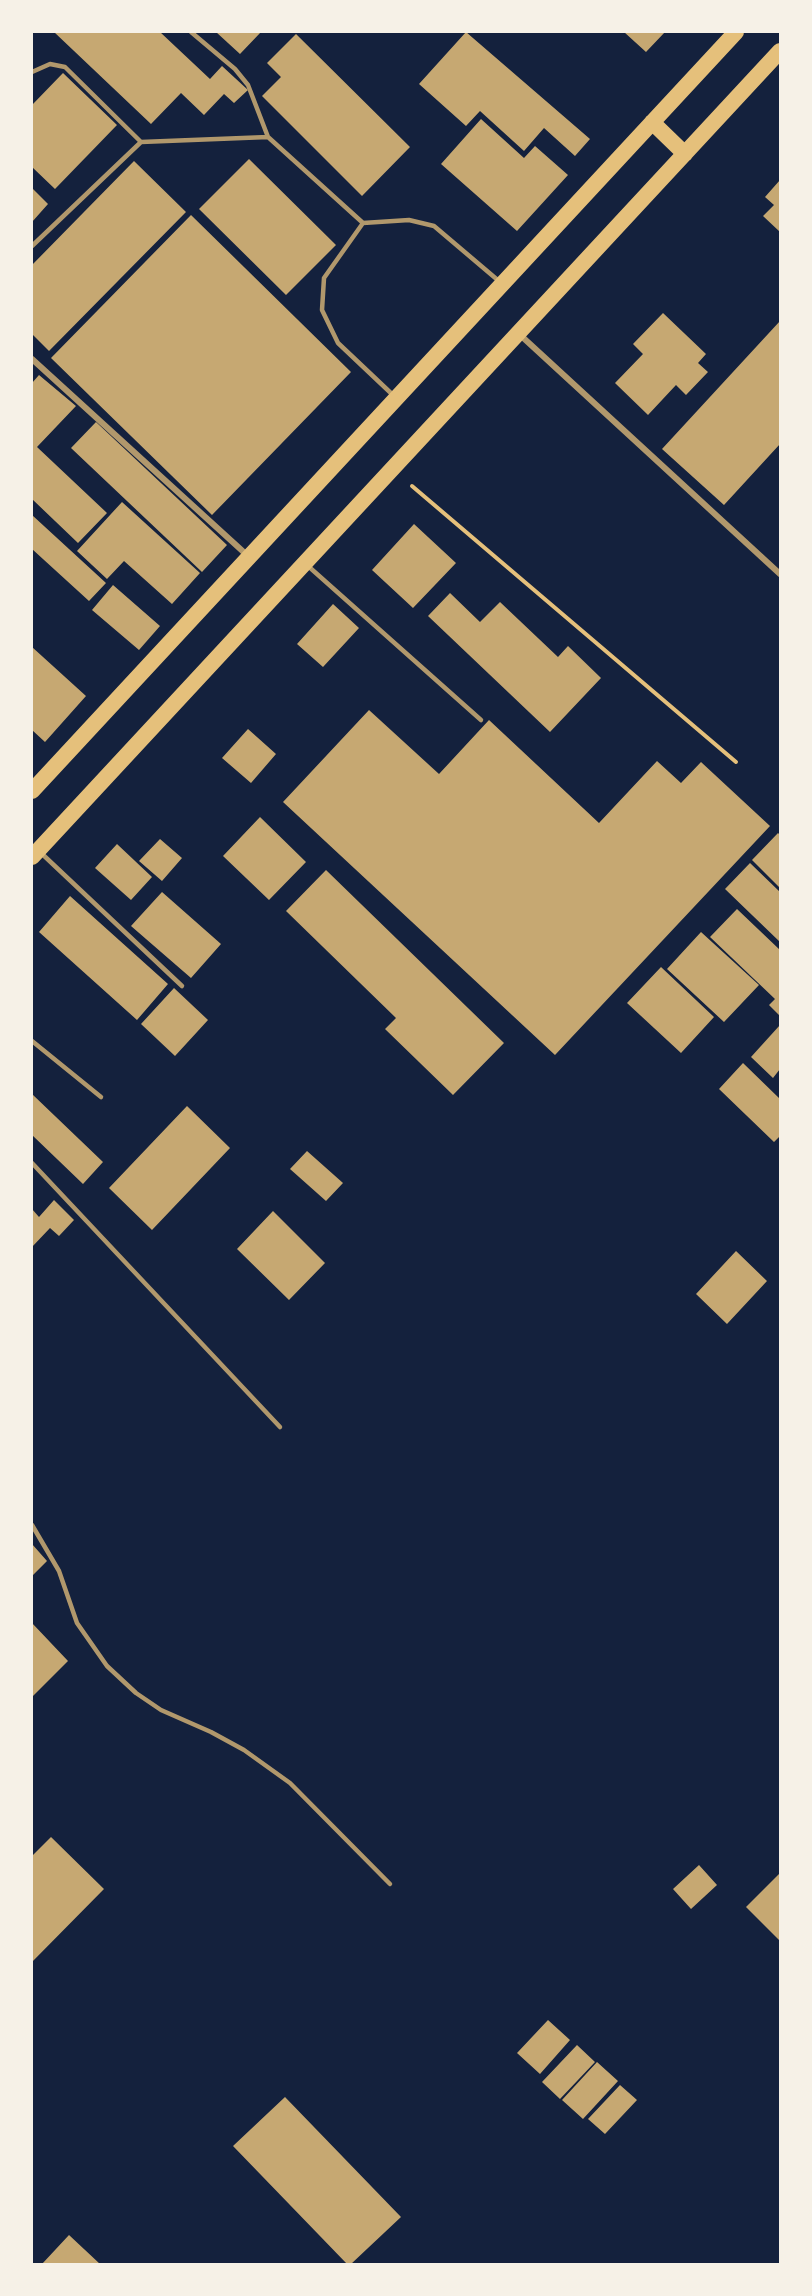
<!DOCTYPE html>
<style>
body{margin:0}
#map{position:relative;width:812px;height:2296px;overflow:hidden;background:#14213d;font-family:Figtree,sans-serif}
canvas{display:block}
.frame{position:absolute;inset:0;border:33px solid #f6f1e7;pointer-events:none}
</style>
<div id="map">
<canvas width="812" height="2296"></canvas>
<div class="frame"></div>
</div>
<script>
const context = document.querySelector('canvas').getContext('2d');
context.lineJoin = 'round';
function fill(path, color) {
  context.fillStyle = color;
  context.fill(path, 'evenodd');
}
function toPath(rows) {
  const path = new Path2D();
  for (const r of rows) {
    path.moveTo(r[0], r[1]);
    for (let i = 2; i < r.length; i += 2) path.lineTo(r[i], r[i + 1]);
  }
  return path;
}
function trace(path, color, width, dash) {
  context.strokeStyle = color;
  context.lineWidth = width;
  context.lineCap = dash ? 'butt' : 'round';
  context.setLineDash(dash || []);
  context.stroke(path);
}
const building = toPath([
 [54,32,160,32,210,79,222,66,248,90,234,103,224,94,204,115,181,93,151,124],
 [216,32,261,32,240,54],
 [466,32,590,139,575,156,544,128,524,151,480,111,466,126,419,84],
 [624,32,665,32,646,52],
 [296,34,410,147,362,196,262,96,281,77,267,63],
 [63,73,117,125,55,189,32,167,32,105],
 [481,119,524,158,535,146,568,175,517,231,441,164],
 [249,159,336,245,286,295,199,209],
 [134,161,186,212,49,351,32,334,32,265],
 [780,180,780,232,763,216,774,205,765,197],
 [32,188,48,204,32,222],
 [191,215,351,372,212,515,51,358],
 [663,313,706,354,698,363,708,372,686,395,676,385,648,415,615,383,643,354,633,344],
 [780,321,780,444,724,505,662,449],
 [39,375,76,406,37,447,107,513,78,543,32,499,32,383],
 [96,422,227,545,202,572,71,448],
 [122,502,200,573,172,604,124,561,107,579,77,551],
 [32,515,106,583,89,601,32,549],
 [414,524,456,563,413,608,372,570],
 [113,585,160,626,139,650,92,610],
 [450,593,480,622,500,602,558,657,568,646,601,678,550,732,428,616],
 [333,604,359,628,323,667,297,644],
 [32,647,86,696,45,742,32,730],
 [369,710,439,774,489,720,599,823,657,761,681,783,701,762,770,826,555,1055,283,802],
 [248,729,276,754,251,783,222,758],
 [260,817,306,862,269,900,223,856],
 [778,833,780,835,780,888,752,860],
 [160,839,182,858,162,881,139,861],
 [117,844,152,877,131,900,95,868],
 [750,863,780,892,780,942,725,889],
 [326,870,504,1043,453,1095,385,1029,396,1018,286,911],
 [162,892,221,944,191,978,131,926],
 [70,896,168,984,137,1020,39,932],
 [737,909,780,950,780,1016,769,1005,775,999,710,937],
 [701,932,759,985,724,1022,667,969],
 [661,967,714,1017,681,1053,627,1003],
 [174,988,208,1020,175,1056,141,1024],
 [780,1025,780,1069,773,1078,751,1057],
 [743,1063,780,1099,780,1136,774,1142,719,1089],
 [32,1094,103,1162,83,1184,32,1135],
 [187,1106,230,1148,152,1230,109,1188],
 [307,1151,343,1183,326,1201,290,1169],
 [54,1200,74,1220,59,1236,50,1228,32,1247,32,1209,39,1217],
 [273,1211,325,1263,289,1300,237,1249],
 [736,1251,767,1281,727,1324,696,1294],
 [32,1544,47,1561,32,1576],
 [32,1623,68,1661,32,1697],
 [51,1837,104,1889,32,1962,32,1856],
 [699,1865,717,1885,691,1909,673,1889],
 [780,1873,780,1941,746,1907],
 [548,2020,570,2040,540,2074,517,2053],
 [577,2045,595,2062,560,2099,542,2082],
 [597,2062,618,2081,583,2119,562,2100],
 [620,2085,637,2100,605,2134,588,2119],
 [285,2097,401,2217,351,2264,347,2264,233,2146],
 [69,2235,100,2264,42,2264]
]);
const path = toPath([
 [412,486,736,762]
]);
const service = toPath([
 [191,32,235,69,248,85,268,137],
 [32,72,50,64,65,67,141,142],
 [32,246,141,142,268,137,363,223],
 [394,396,338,343,322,310,324,278,363,223,409,220,434,226,500,282],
 [308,566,481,720],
 [40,852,182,986],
 [32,1041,101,1097],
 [32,1163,280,1427],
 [32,1525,59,1571,77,1623,107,1666,136,1693,161,1710,211,1732,244,1750,290,1783,390,1884]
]);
const minor = toPath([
 [518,333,780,574],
 [32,359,248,556]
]);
const trunk = toPath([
 [652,122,685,154],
 [32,791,736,32],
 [32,857,780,51]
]);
fill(building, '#c6a872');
trace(path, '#e5c07b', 4);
trace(service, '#b1986c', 4.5);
trace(minor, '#b1986c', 6);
trace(trunk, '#e5c07b', 16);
</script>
